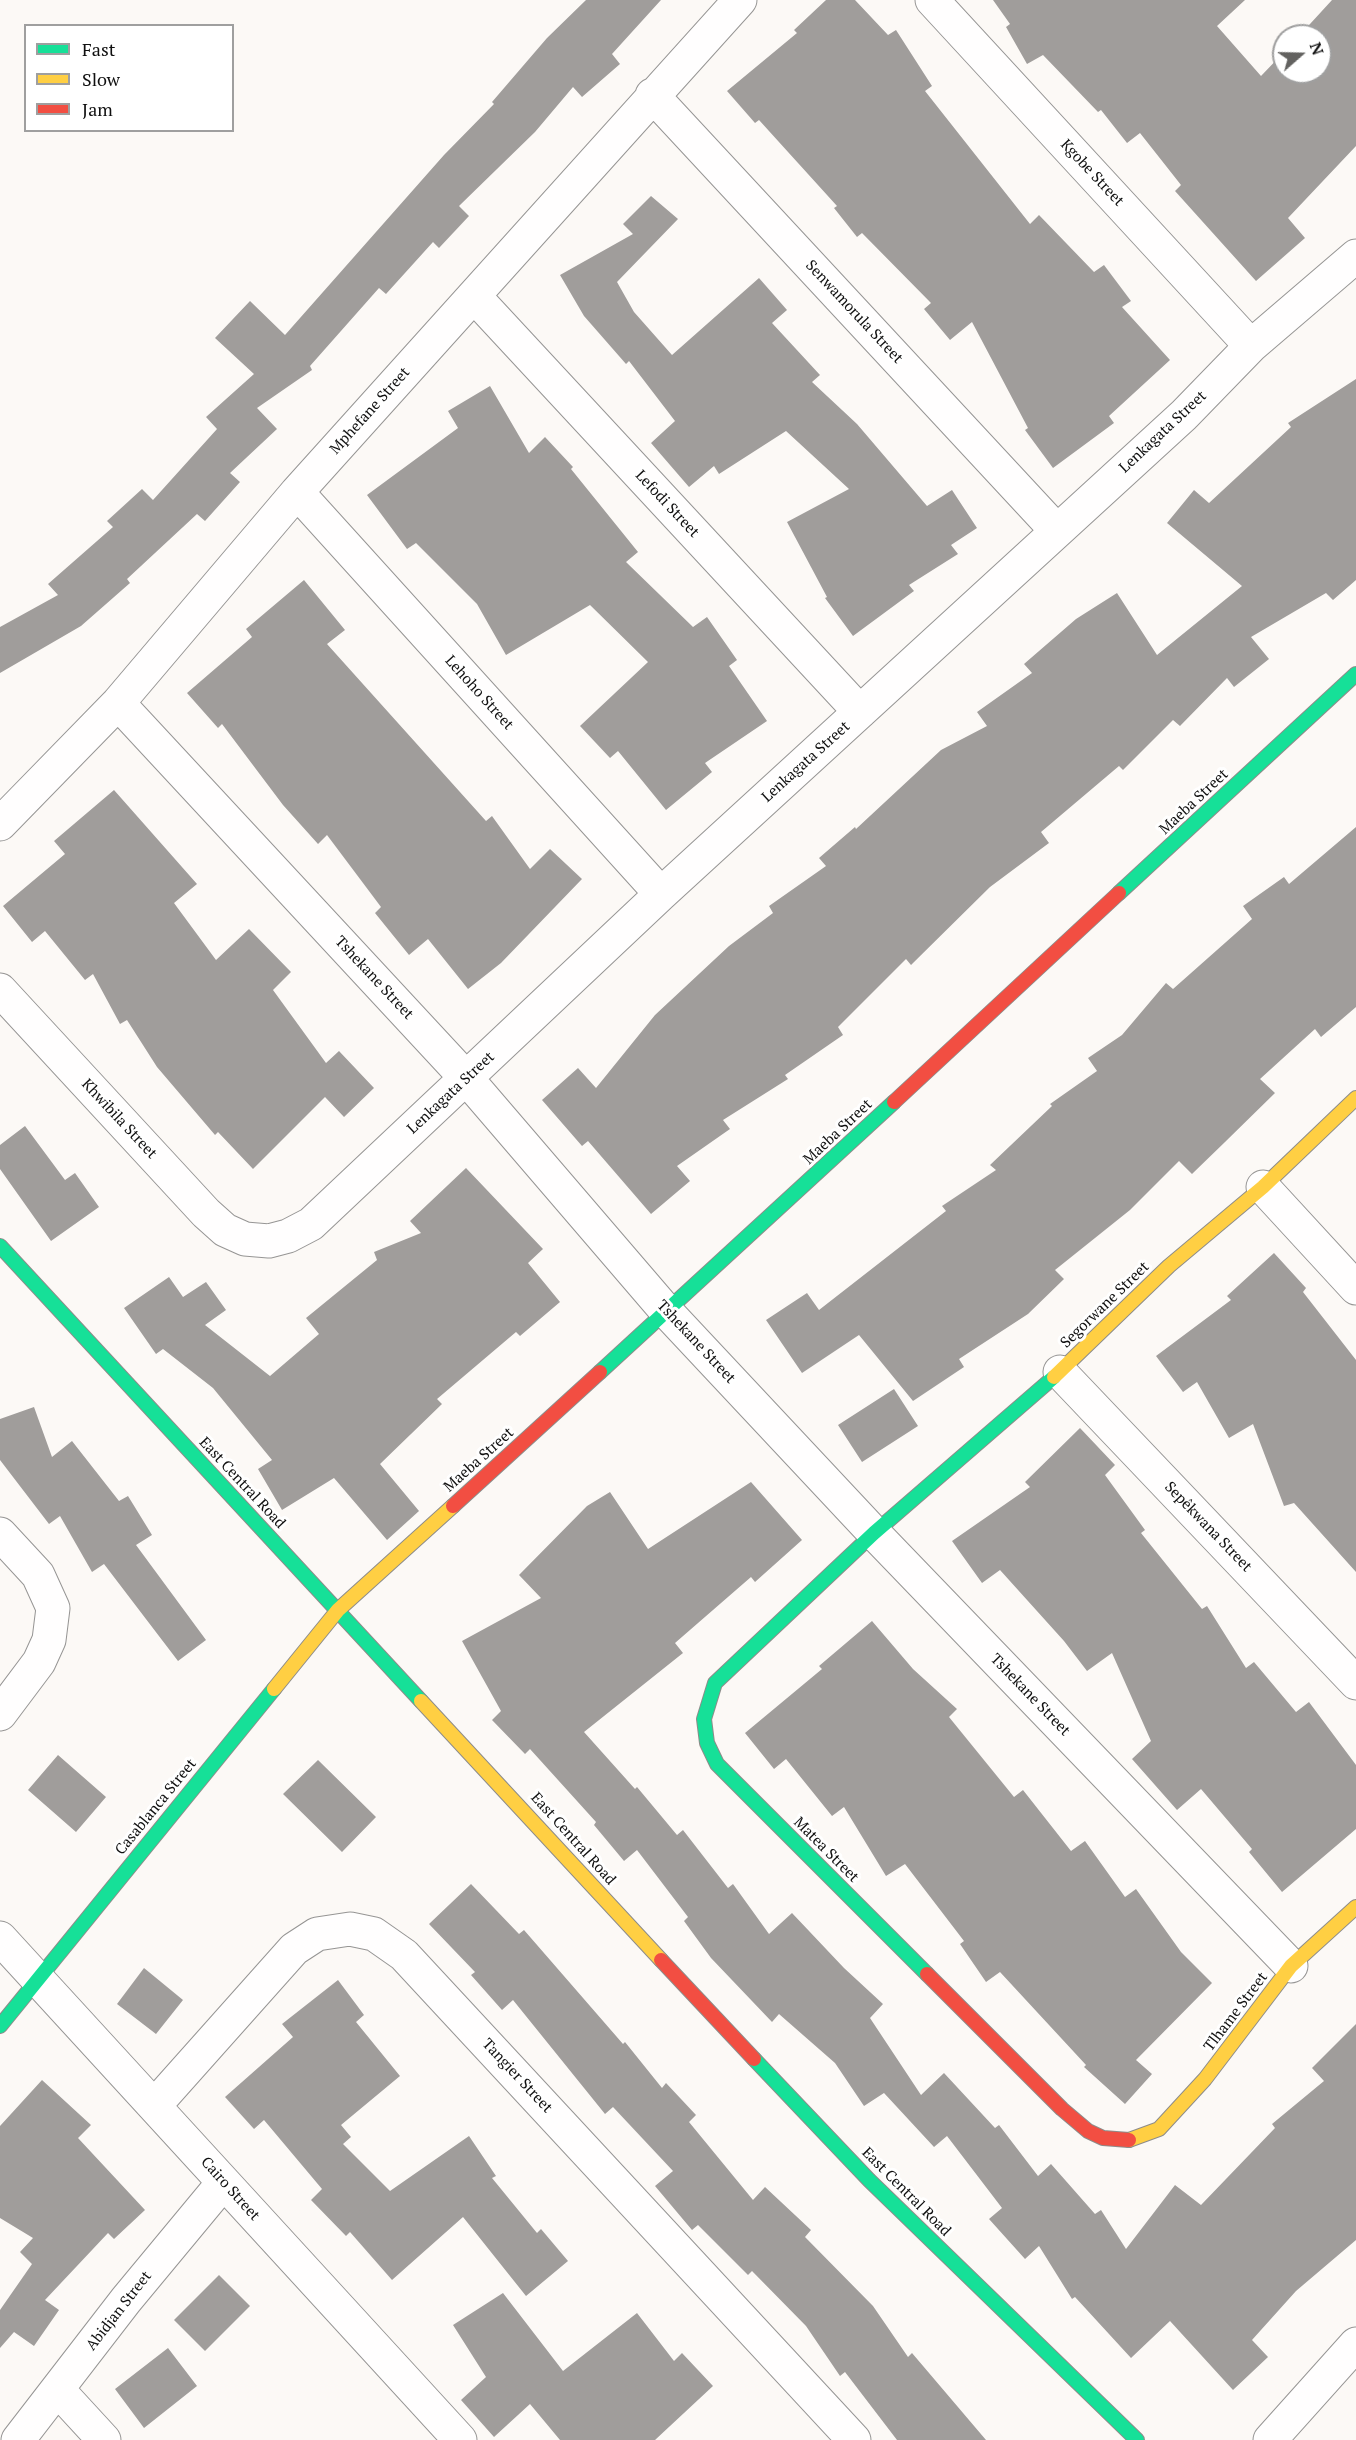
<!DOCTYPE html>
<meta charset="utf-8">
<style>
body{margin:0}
#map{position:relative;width:1356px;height:2440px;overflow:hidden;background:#fcf9f6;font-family:"PT Serif",serif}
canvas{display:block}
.legend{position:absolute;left:24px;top:24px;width:210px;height:108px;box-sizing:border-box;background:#fff;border:2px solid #9f9f9f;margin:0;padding:8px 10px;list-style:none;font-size:18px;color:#101010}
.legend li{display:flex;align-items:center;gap:12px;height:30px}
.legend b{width:30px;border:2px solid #9f9f9f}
.north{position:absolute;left:1272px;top:24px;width:60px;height:60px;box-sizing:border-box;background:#fff;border:2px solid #9f9f9f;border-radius:50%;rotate:70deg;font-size:16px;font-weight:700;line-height:24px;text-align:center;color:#101010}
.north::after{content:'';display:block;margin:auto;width:21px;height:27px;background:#636260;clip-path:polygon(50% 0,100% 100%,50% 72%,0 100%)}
</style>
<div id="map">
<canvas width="1356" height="2440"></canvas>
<ul class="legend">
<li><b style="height:8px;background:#16e098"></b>Fast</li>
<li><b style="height:8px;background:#ffcf43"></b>Slow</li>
<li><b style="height:8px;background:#f24e42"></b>Jam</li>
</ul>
<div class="north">N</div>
</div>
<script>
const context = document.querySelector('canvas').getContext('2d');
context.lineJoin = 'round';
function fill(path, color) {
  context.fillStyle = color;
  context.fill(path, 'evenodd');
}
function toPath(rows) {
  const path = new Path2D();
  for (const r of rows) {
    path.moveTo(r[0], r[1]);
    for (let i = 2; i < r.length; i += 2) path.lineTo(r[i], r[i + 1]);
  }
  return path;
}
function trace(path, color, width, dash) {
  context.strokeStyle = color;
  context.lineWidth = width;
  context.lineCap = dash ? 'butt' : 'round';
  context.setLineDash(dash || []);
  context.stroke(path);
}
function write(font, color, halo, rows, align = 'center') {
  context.font = font + ' "PT Serif",serif';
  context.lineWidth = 6;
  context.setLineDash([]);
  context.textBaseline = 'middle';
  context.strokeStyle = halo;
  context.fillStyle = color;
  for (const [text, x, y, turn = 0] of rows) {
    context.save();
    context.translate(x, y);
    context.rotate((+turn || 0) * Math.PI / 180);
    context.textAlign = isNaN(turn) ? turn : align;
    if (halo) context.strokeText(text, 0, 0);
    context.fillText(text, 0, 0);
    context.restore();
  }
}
const building = toPath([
 [586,0,661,0,612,54,620,64,582,97,573,87,535,132,459,206,469,216,439,248,433,242,386,294,379,288,310,366,312,370,257,408,277,429,230,473,240,482,205,521,197,514,127,579,130,583,81,626,0,673,0,627,58,595,48,584,113,527,107,521,142,489,153,500,217,429,206,417,254,374,215,338,250,301,285,335,444,155,494,104,492,102,547,38],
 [826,0,855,0,888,35,896,30,932,86,925,91,1030,224,1039,215,1094,272,1104,265,1131,301,1122,307,1170,360,1109,416,1114,423,1053,468,1025,430,1028,428,972,322,950,340,924,309,931,303,862,233,857,237,834,208,837,206,759,120,755,123,727,91,797,33,794,30],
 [993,0,1245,0,1217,26,1261,76,1284,52,1284,72,1320,72,1320,36,1299,36,1332,0,1356,0,1356,146,1288,218,1305,238,1256,281,1175,191,1181,185,1140,133,1127,143,1101,110,1098,112,1043,55,1027,64,1006,27,1010,24],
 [651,196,678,219,617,282,634,312,672,355,759,278,787,310,772,323,820,375,812,382,857,424,927,506,952,490,977,528,951,545,958,554,909,585,914,591,853,636,825,598,827,597,787,522,849,489,786,431,719,474,714,466,689,487,651,443,675,421,629,361,626,364,584,316,560,275,633,234,623,224],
 [1356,379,1356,580,1333,600,1326,593,1251,637,1269,659,1234,687,1227,678,1180,726,1173,720,1123,770,1119,766,1041,832,1049,843,990,887,911,965,906,959,838,1027,843,1035,785,1075,788,1079,723,1120,730,1129,677,1166,690,1181,651,1214,588,1141,582,1146,542,1100,578,1068,596,1088,655,1015,729,946,773,913,769,906,826,866,819,858,855,827,856,829,941,750,987,726,977,712,1032,673,1024,664,1076,619,1117,593,1157,655,1242,586,1167,523,1194,490,1209,503,1291,427,1288,423],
 [490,386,529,453,545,437,573,467,571,469,638,552,626,562,693,627,707,617,737,660,729,666,767,721,705,763,712,772,666,810,618,751,610,758,580,726,648,662,590,605,506,655,477,604,416,543,407,549,367,495,458,428,448,411],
 [304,580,345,630,327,644,486,821,492,816,530,869,550,849,582,879,501,963,468,989,428,939,409,955,375,913,381,907,327,835,318,844,283,805,222,724,218,728,187,693,252,637,246,629],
 [114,790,197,884,174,903,216,960,249,929,291,972,273,990,326,1063,339,1051,374,1088,344,1117,325,1097,253,1169,218,1132,215,1135,157,1067,127,1020,120,1024,93,974,85,980,45,931,32,942,3,906,65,854,54,841],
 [1356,827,1356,1007,1321,1037,1315,1029,1260,1079,1275,1093,1225,1142,1192,1174,1179,1161,1130,1210,1055,1270,1064,1279,1028,1314,959,1359,964,1367,913,1401,859,1335,802,1373,766,1320,807,1293,819,1310,946,1211,942,1206,996,1170,990,1165,1052,1106,1050,1104,1097,1071,1088,1058,1122,1035,1166,983,1173,989,1252,919,1243,906,1284,877,1289,884],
 [25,1126,65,1180,75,1173,99,1207,51,1241,0,1169,0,1145],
 [466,1168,543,1249,528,1263,560,1302,520,1336,516,1332,437,1399,442,1404,380,1464,419,1511,387,1540,334,1478,282,1510,258,1469,272,1460,213,1388,163,1349,156,1354,124,1308,169,1277,183,1297,206,1282,226,1310,205,1325,270,1376,319,1334,306,1318,377,1260,374,1252,421,1233,410,1221],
 [1274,1253,1306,1288,1303,1292,1356,1360,1356,1572,1294,1503,1284,1506,1253,1424,1229,1438,1197,1382,1183,1392,1156,1356,1231,1300,1227,1296],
 [894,1389,918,1426,862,1462,838,1425],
 [34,1407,52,1457,72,1441,119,1501,128,1496,152,1535,136,1545,206,1640,178,1661,104,1564,92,1572,60,1516,49,1524,0,1460,0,1419],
 [1080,1428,1115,1465,1105,1475,1145,1530,1141,1533,1202,1609,1207,1606,1246,1668,1254,1662,1296,1712,1309,1702,1356,1765,1356,1829,1282,1892,1249,1852,1252,1849,1201,1789,1177,1810,1132,1759,1151,1741,1112,1653,1087,1671,1064,1641,1000,1570,982,1583,952,1541,1030,1487,1025,1482],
 [751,1482,802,1540,755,1582,751,1577,675,1643,683,1653,584,1732,635,1789,637,1787,677,1835,683,1830,728,1888,733,1884,769,1934,792,1913,844,1968,883,2004,870,2018,921,2095,944,2073,995,2128,999,2125,1038,2176,1051,2164,1095,2214,1101,2210,1126,2249,1175,2185,1201,2205,1275,2128,1272,2124,1324,2081,1312,2068,1356,2024,1356,2240,1296,2291,1252,2340,1268,2357,1233,2390,1170,2321,1131,2358,1075,2297,1072,2299,1039,2246,1025,2259,989,2219,1002,2208,947,2136,934,2147,884,2093,864,2106,835,2063,779,2014,772,2022,711,1958,684,1921,688,1917,637,1850,624,1861,594,1825,596,1822,530,1749,525,1754,492,1720,501,1711,462,1641,541,1598,519,1575,587,1506,610,1492,648,1549],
 [872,1621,913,1669,957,1709,949,1717,1014,1797,1023,1790,1071,1851,1085,1841,1125,1897,1136,1889,1181,1952,1212,1983,1136,2060,1152,2074,1125,2104,1084,2067,1086,2065,1000,1972,986,1982,960,1944,964,1941,905,1864,886,1876,844,1807,832,1816,786,1759,774,1769,745,1733,822,1669,819,1666],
 [58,1755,106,1797,76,1832,28,1790],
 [318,1760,376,1817,342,1852,283,1794],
 [471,1884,519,1934,524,1930,623,2044,625,2042,662,2088,666,2083,696,2115,689,2122,753,2200,765,2187,811,2230,805,2237,873,2306,908,2357,912,2353,986,2440,897,2440,845,2372,840,2376,806,2326,752,2271,748,2275,698,2225,692,2230,655,2186,673,2171,613,2107,605,2114,513,2000,502,2010,471,1975,475,1972,429,1924],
 [144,1968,183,2000,156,2034,117,2004],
 [338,1980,364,2015,356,2022,400,2076,341,2125,351,2137,343,2144,390,2191,469,2136,496,2176,492,2178,537,2233,541,2229,568,2261,526,2296,463,2217,392,2280,350,2232,346,2236,311,2200,322,2189,264,2120,254,2129,225,2097,293,2037,282,2024],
 [42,2080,91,2125,78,2138,145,2210,114,2239,108,2233,45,2300,59,2310,34,2346,14,2332,0,2348,0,2310,32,2264,20,2252,33,2238,0,2218,0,2126],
 [219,2275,250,2306,205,2351,174,2320],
 [503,2293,563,2371,637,2313,674,2361,682,2353,713,2386,655,2440,560,2440,530,2404,494,2437,461,2400,486,2377,453,2325],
 [168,2348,197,2386,144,2428,115,2389]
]);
const street = toPath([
 [932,0,1251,346],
 [652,95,1056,530],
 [474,296,860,712],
 [297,492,661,894],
 [118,703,467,1079,667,1312,874,1533,1291,1966],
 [0,824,118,703,297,492,740,0],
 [0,990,206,1213,225,1230,245,1239,269,1241,288,1236,311,1224,661,894,1184,415,1251,346,1356,256],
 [1263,1187,1356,1288],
 [1060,1372,1356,1683],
 [0,1534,38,1575,53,1608,49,1640,39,1662,0,1714],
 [0,1938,460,2440],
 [155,2105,294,1949,317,1934,350,1929,374,1934,404,1955,854,2440],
 [58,2390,104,2440],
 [18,2440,126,2300,223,2183],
 [1270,2440,1356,2344]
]);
const fast = toPath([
 [1119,893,1356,674],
 [0,1246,421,1701],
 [600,1372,894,1102],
 [927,1974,717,1764,707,1743,704,1719,715,1683,874,1533,1054,1377],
 [0,2026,274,1689],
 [754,2059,869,2180,1137,2440]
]);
const slow = toPath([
 [1054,1377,1169,1266,1263,1187,1356,1098],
 [274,1689,338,1610,453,1506],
 [421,1701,661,1960],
 [1129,2140,1159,2129,1205,2079,1291,1966,1356,1907]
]);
const jam = toPath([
 [894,1102,1119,893],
 [453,1506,600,1372],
 [661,1960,754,2059],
 [927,1974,1062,2109,1088,2131,1103,2138,1129,2140]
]);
const streetNames = [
 ["Kgobe Street",1092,173,47],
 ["Senwamorula Street",854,312,47],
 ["Mphefane Street",370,411,-48],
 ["Lenkagata Street",1163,432,-43],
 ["Lefodi Street",667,504,47],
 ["Lehoho Street",479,693,48],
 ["Lenkagata Street",806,762,-42],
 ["Maeba Street",1194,802,-43],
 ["Tshekane Street",374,978,47],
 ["Lenkagata Street",451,1093,-43],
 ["Khwibila Street",119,1119,47],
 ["Maeba Street",838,1132,-43],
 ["Segorwane Street",1105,1305,-44],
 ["Tshekane Street",696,1342,47],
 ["Maeba Street",479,1460,-42],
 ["East Central Road",242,1483,47],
 ["Sepêkwana Street",1208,1527,46],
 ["Tshekane Street",1030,1695,46],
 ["Casablanca Street",156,1807,-51],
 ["East Central Road",573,1839,48],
 ["Matea Street",826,1850,45],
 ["Tlhame Street",1236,2012,-53],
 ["Tangier Street",517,2076,47],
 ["Cairo Street",230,2189,48],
 ["East Central Road",906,2192,45],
 ["Abidjan Street",119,2311,-52]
];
fill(building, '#a09d9b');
trace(street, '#969594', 35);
trace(fast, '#8d8c8a', 16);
trace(slow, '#8d8c8a', 16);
trace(jam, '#8d8c8a', 16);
trace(street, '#fffefe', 33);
trace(fast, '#16e098', 14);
trace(slow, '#ffcf43', 14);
trace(jam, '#f24e42', 14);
write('15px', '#101010', '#fff', streetNames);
</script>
